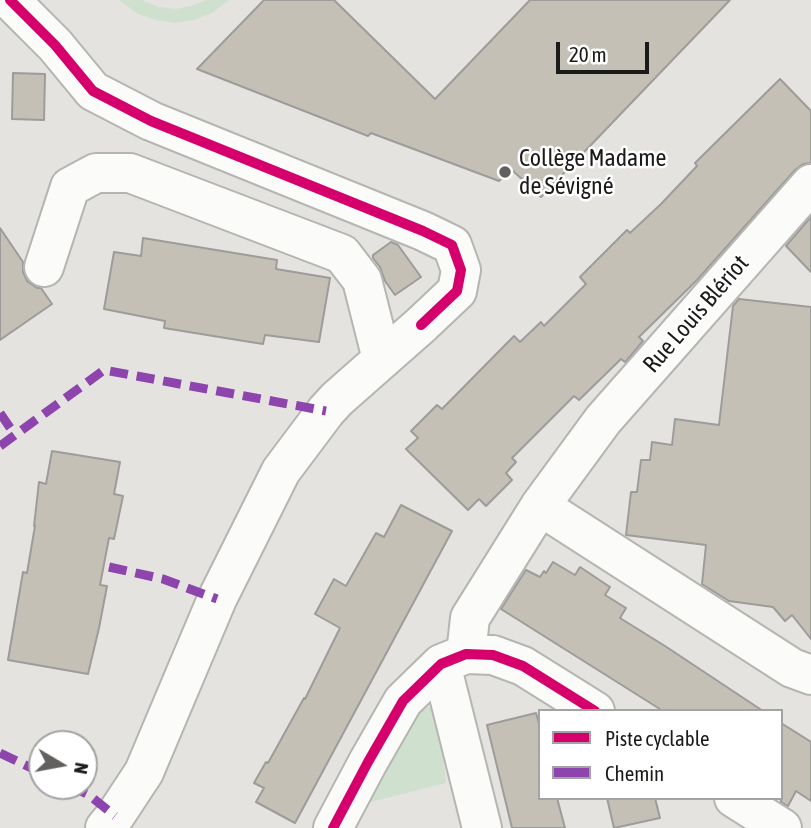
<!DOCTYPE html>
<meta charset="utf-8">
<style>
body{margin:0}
#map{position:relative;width:811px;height:828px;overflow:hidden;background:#e4e3e0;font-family:"Asap Condensed",sans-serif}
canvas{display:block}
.legend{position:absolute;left:538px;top:709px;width:245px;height:91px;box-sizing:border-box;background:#fff;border:2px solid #a3a3a3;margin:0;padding:9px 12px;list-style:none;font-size:21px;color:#1a1a18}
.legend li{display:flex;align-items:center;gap:14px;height:35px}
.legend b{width:35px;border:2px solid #a3a3a3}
.north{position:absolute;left:28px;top:730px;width:70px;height:70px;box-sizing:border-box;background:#fff;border:2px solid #a3a3a3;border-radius:50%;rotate:100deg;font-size:19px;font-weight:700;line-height:28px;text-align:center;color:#1a1a18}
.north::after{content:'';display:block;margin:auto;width:24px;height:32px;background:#61605e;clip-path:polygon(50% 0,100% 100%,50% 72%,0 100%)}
.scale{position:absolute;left:556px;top:42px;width:93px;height:32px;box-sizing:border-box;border:4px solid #1a1a18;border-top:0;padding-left:9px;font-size:21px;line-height:24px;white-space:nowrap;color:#1a1a18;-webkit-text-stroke:5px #fff;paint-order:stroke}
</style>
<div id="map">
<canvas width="811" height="828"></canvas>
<ul class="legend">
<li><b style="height:9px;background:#d6006c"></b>Piste cyclable</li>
<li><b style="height:9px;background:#8e44ad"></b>Chemin</li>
</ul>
<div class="north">N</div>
<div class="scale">20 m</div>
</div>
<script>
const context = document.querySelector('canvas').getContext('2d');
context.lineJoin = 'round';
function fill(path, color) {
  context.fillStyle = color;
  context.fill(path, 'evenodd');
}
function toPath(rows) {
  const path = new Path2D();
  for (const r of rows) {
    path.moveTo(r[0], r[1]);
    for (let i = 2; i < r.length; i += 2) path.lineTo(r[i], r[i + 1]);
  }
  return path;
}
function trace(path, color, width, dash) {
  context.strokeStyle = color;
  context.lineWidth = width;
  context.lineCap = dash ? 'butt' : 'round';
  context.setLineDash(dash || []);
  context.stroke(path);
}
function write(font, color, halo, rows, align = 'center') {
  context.font = font + ' "Asap Condensed",sans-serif';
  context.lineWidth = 5;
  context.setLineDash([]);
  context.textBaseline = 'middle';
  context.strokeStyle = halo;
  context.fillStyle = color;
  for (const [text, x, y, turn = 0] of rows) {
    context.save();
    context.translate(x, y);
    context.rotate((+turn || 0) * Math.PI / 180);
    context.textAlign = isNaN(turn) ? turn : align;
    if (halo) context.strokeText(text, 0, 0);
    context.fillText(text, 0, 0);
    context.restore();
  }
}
const green = toPath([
 [119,0,142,0,159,7,175,9,191,6,206,0,229,0,212,13,194,20,175,23,156,20,138,14],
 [409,707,438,707,446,783,363,804]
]);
const building = toPath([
 [264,0,334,0,435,99,530,0,730,0,541,197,511,169,499,181,371,133,368,136,197,69,264,0],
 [13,73,45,74,44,120,12,119,13,73],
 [780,79,811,111,811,163,803,164,795,170,697,280,639,337,643,341,627,360,625,362,621,359,579,400,574,396,512,458,516,462,506,473,512,480,486,506,479,499,468,510,406,449,418,438,411,431,437,405,442,409,514,336,520,342,541,322,544,326,586,284,580,277,627,230,630,233,661,204,697,166,695,163,780,79],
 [811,217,811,272,786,246,811,217],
 [0,228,23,262,23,272,27,281,37,288,41,288,52,304,0,340,0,228],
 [143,238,277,260,276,269,330,278,319,342,265,335,263,344,244,341,164,328,165,321,104,309,114,252,141,256,143,238],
 [391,242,398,245,421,277,395,295,385,281,380,267,373,258,373,255,391,242],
 [739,299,811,307,811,639,792,615,785,621,773,607,729,601,702,584,706,545,626,535,631,492,637,492,641,460,650,460,652,442,672,445,675,419,719,425,733,306,739,299],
 [52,451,120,462,114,494,123,496,114,539,109,538,100,585,107,586,99,628,88,674,8,660,23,572,27,573,35,526,34,526,39,482,46,484,52,451],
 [401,505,452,531,295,823,256,802,264,788,254,783,266,762,268,763,304,698,305,699,340,628,315,614,334,579,346,586,376,533,384,537,401,505],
 [553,562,575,575,580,567,610,587,605,595,626,608,620,618,665,646,763,711,663,711,501,609,526,570,540,577,544,571,546,573,553,562],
 [536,713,540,727,540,798,557,798,565,828,512,828,487,725,536,713],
 [781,723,811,742,811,801,796,791,788,806,781,802,781,723],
 [607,798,655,798,660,818,614,828,607,798]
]);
const minor = toPath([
 [10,0,55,45,93,91,151,121,423,231,452,245,461,270,457,291,421,325,337,399,326,411,281,471,217,599,144,772,115,816,105,828],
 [44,267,70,187,96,173,130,173,342,254,362,280,382,359],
 [540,506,792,668,811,675],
 [466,654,470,618,540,506,603,420,811,184],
 [441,664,482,828],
 [734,798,782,828],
 [333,828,368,762,403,701,441,664,466,654,493,655,523,666,595,711]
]);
const quiet = toPath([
 [0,413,15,435],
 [0,446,104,370,326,411],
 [109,567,163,579,217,599],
 [0,753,42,773],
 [70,786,89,795,115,816]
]);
const cycleway = toPath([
 [10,0,55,45,93,91,151,121,423,231,452,245,461,270,457,291,421,325],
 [333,828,368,762,403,701,441,664,466,654,493,655,523,666,595,711]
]);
const markers = [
 [505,172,7,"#61605e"]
];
const poiNames = [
 ["Collège Madame",519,158],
 ["de Sévigné",519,186]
];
const streetNames = [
 ["Rue Louis Blériot",696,314,-49]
];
fill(green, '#cfe1ce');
fill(building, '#c4c0b6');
trace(building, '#9d9c9a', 2);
trace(minor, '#b5b5b2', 42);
trace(minor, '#fbfbfa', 38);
trace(quiet, '#8e44ad', 9, [18, 9]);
trace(cycleway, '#d6006c', 10);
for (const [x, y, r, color] of markers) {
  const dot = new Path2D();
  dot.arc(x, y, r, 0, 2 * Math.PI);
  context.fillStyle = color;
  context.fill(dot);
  trace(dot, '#fff', 2.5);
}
write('24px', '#1a1a18', '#fff', poiNames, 'left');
write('24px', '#1a1a18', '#fff', streetNames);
</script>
